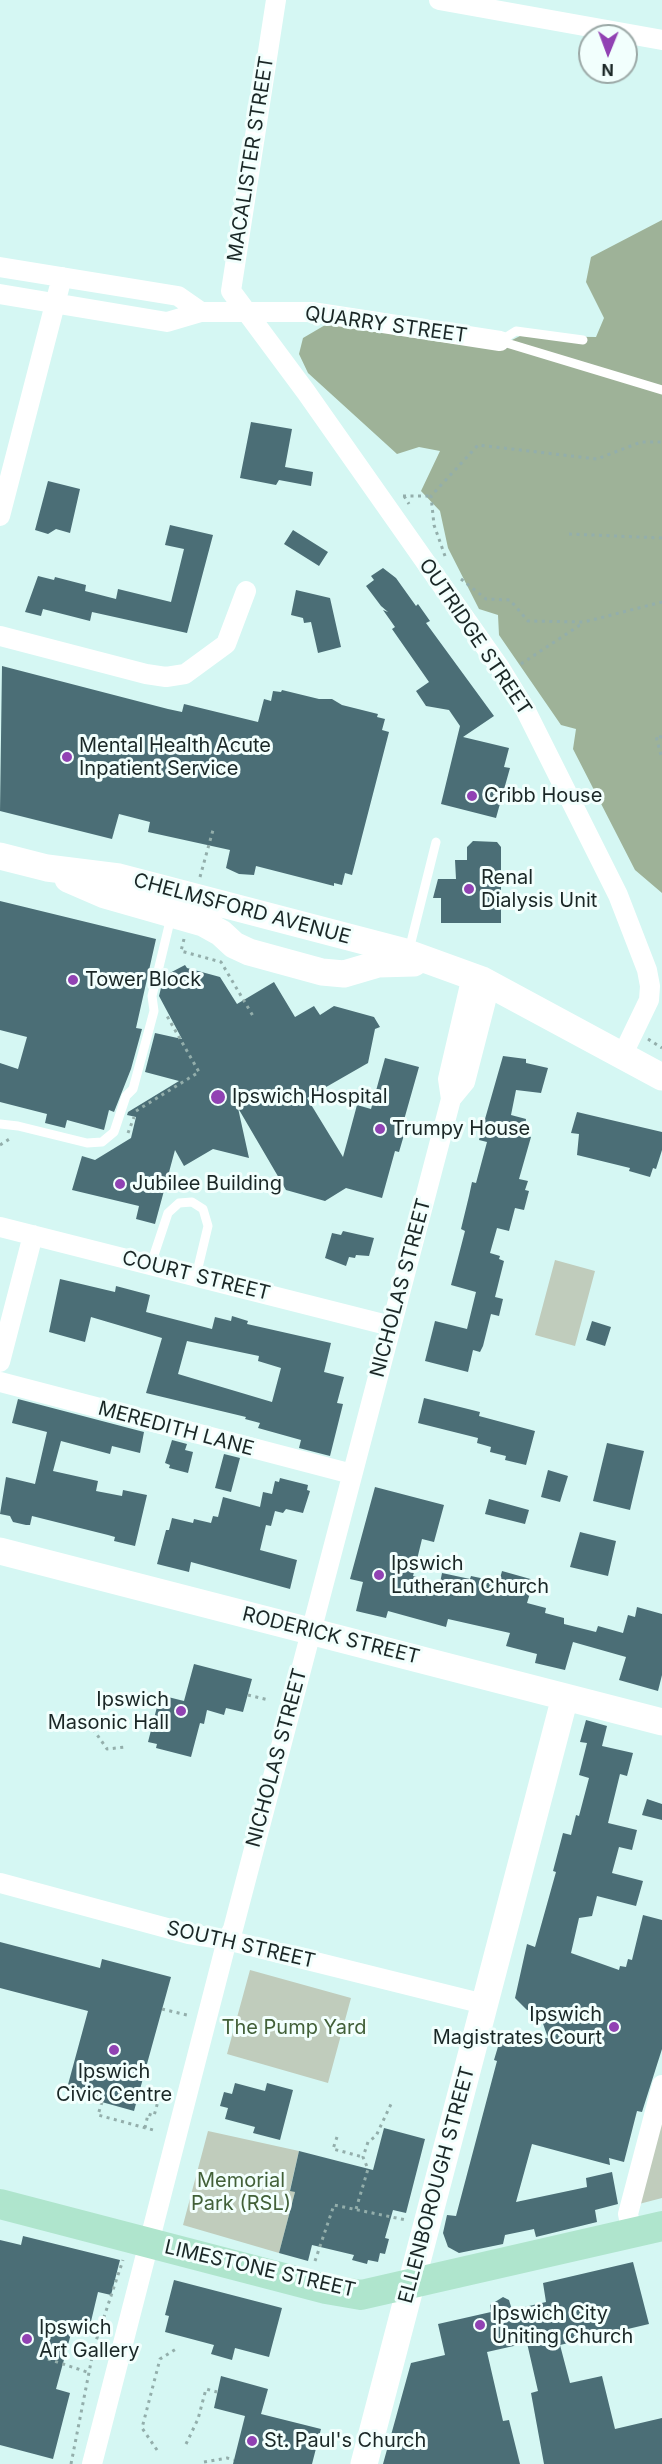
<!DOCTYPE html>
<style>
body{margin:0}
#map{position:relative;width:662px;height:2464px;overflow:hidden;background:#d5f7f3;font-family:Inter,sans-serif}
canvas{display:block}
.north{position:absolute;left:578px;top:24px;width:60px;height:60px;box-sizing:border-box;background:#f2fffd;border:2px solid #9ca9a7;border-radius:50%;rotate:181deg;font-size:16px;font-weight:700;line-height:24px;text-align:center;color:#1a2726}
.north::after{content:'';display:block;margin:auto;width:21px;height:27px;background:#9142b3;clip-path:polygon(50% 0,100% 100%,50% 72%,0 100%)}
</style>
<div id="map">
<canvas width="662" height="2464"></canvas>
<div class="north">N</div>
</div>
<script>
const context = document.querySelector('canvas').getContext('2d');
context.lineJoin = 'round';
function fill(path, color) {
  context.fillStyle = color;
  context.fill(path, 'evenodd');
}
function toPath(rows) {
  const path = new Path2D();
  for (const r of rows) {
    path.moveTo(r[0], r[1]);
    for (let i = 2; i < r.length; i += 2) path.lineTo(r[i], r[i + 1]);
  }
  return path;
}
function trace(path, color, width, dash) {
  context.strokeStyle = color;
  context.lineWidth = width;
  context.lineCap = dash ? 'butt' : 'round';
  context.setLineDash(dash || []);
  context.stroke(path);
}
function write(font, color, halo, rows, align = 'center') {
  context.font = font + ' Inter,sans-serif';
  context.lineWidth = 6;
  context.setLineDash([]);
  context.textBaseline = 'middle';
  context.strokeStyle = halo;
  context.fillStyle = color;
  for (const [text, x, y, turn = 0] of rows) {
    context.save();
    context.translate(x, y);
    context.rotate((+turn || 0) * Math.PI / 180);
    context.textAlign = isNaN(turn) ? turn : align;
    if (halo) context.strokeText(text, 0, 0);
    context.fillText(text, 0, 0);
    context.restore();
  }
}
const green = toPath([
 [555,1260,595,1271,575,1346,535,1335],
 [250,1970,351,1998,328,2083,227,2054],
 [662,2109,662,2198,639,2204],
 [208,2131,299,2151,290,2190,295,2192,279,2253,183,2225]
]);
const forest = toPath([
 [662,220,662,893,635,870,573,749,576,729,561,725,499,635,498,615,479,609,448,548,440,511,421,491,440,451,419,447,397,454,308,373,299,354,303,338,332,321,498,347,520,336,596,337,604,318,586,282,591,257]
]);
const building = toPath([
 [251,422,292,429,285,467,313,472,311,486,279,480,276,485,240,478],
 [48,481,80,489,70,533,56,529,48,534,35,530],
 [170,525,213,535,187,633,92,612,90,621,43,609,41,616,25,612,38,576,54,580,55,577,86,585,85,591,116,599,118,589,171,602,184,549,165,545],
 [293,530,328,552,319,566,284,544],
 [383,568,396,578,416,606,418,604,430,621,426,623,494,716,463,737,509,748,504,767,510,768,496,818,441,804,460,726,449,710,426,706,416,691,429,682,392,629,395,627,383,610,388,612,381,606,366,586,374,580,371,576],
 [296,590,330,598,341,647,318,653,311,622,304,623,303,618,291,615],
 [2,666,168,709,182,712,184,704,258,722,264,699,271,701,273,691,281,692,282,690,319,699,332,699,342,705,378,714,377,717,385,719,382,730,389,732,352,875,345,873,342,885,334,883,334,886,256,866,254,875,239,874,226,868,230,850,148,832,150,822,119,814,112,839,0,811],
 [473,841,497,842,501,847,501,923,441,923,441,898,433,898,438,879,456,879,455,860,467,860,467,847],
 [0,901,156,939,136,1028,142,1029,131,1069,114,1112,109,1110,104,1130,67,1120,65,1128,45,1123,47,1114,0,1102,0,1063,18,1069,27,1037,0,1030],
 [185,965,187,968,220,977,237,1004,274,982,295,1017,314,1006,320,1015,334,1006,374,1017,380,1027,375,1029,368,1063,307,1098,343,1157,357,1105,371,1109,385,1058,419,1067,400,1134,404,1135,399,1152,395,1151,382,1198,346,1188,325,1201,286,1190,238,1108,249,1158,213,1149,184,1166,175,1150,155,1224,136,1219,139,1206,72,1190,82,1156,95,1160,131,1138,136,1117,127,1115,128,1112,179,1081,145,1072,155,1033,182,1039,159,996,164,976],
 [503,1056,526,1059,526,1063,548,1068,541,1093,516,1090,511,1115,526,1119,524,1135,531,1137,519,1179,528,1181,525,1190,529,1191,524,1210,515,1208,509,1231,497,1228,490,1253,500,1256,499,1259,504,1261,495,1297,503,1299,499,1316,491,1314,483,1346,480,1352,473,1350,468,1372,425,1361,435,1321,467,1329,476,1292,451,1285,465,1231,461,1229,469,1196,472,1182,476,1183,487,1142,479,1140],
 [577,1112,662,1132,662,1150,656,1169,653,1168,650,1177,629,1171,630,1168,577,1155,579,1134,571,1133],
 [343,1231,374,1238,369,1256,356,1255,355,1258,349,1257,346,1266,325,1258,332,1233,341,1235],
 [60,1279,115,1292,116,1286,150,1295,146,1312,212,1329,215,1317,231,1321,232,1316,248,1321,247,1324,331,1343,324,1372,344,1377,337,1403,343,1404,330,1456,299,1448,301,1440,258,1428,260,1423,245,1419,246,1417,146,1393,162,1338,91,1317,85,1342,49,1332],
 [187,1341,259,1356,258,1361,281,1368,272,1402,178,1374],
 [592,1321,611,1327,605,1346,586,1340],
 [424,1398,480,1412,479,1416,535,1431,526,1465,505,1460,506,1456,490,1452,491,1447,477,1443,478,1438,418,1423],
 [18,1399,144,1432,140,1453,112,1446,110,1454,61,1441,53,1471,98,1481,96,1491,122,1496,123,1490,147,1495,135,1546,114,1541,115,1537,108,1535,32,1516,30,1525,26,1525,13,1522,10,1516,0,1514,6,1477,35,1484,47,1432,12,1423],
 [172,1440,187,1444,185,1450,193,1452,188,1473,169,1468,170,1465,165,1463],
 [607,1443,644,1451,630,1510,593,1501],
 [224,1454,240,1458,231,1492,215,1488],
 [548,1470,568,1476,560,1502,541,1497],
 [280,1478,308,1485,307,1490,310,1491,303,1513,286,1509,283,1513,275,1511,271,1526,266,1525,260,1550,297,1560,290,1589,191,1562,189,1572,157,1564,166,1530,169,1530,172,1518,193,1523,194,1519,211,1523,213,1516,218,1517,223,1497,260,1507,263,1492,272,1494,275,1481,279,1482],
 [375,1487,444,1505,434,1542,422,1539,413,1576,440,1583,442,1573,470,1579,471,1576,499,1582,502,1571,534,1580,527,1603,546,1608,545,1613,564,1618,564,1624,596,1632,598,1626,623,1633,628,1615,635,1617,637,1607,662,1614,662,1675,658,1691,619,1680,626,1657,573,1642,565,1670,535,1663,537,1654,506,1646,510,1633,448,1619,446,1627,388,1611,386,1618,356,1611,363,1582,350,1579],
 [489,1499,529,1510,525,1524,485,1514],
 [580,1532,616,1541,608,1576,570,1567],
 [194,1664,252,1679,243,1712,226,1708,224,1715,207,1710,204,1724,200,1723,191,1757,156,1748,157,1744,148,1742,159,1699,167,1701,168,1697,184,1701],
 [586,1720,607,1726,602,1746,633,1753,627,1776,620,1774,608,1823,637,1830,632,1850,619,1847,612,1873,643,1881,636,1906,597,1896,592,1916,579,1918,571,1953,619,1970,620,1966,626,1967,628,1959,632,1960,643,1915,662,1920,662,2049,642,2112,637,2111,624,2162,609,2158,610,2165,532,2144,516,2202,587,2187,586,2178,612,2172,618,2204,595,2210,597,2222,536,2237,534,2229,505,2235,503,2244,459,2253,448,2247,443,2233,447,2215,456,2216,497,2061,494,2060,500,2040,548,2038,538,2009,527,2010,515,1998,527,1944,535,1947,556,1872,553,1871,563,1833,571,1835,576,1815,579,1816,589,1778,579,1775,587,1743,580,1742],
 [647,1799,662,1804,662,1820,642,1815],
 [0,1942,100,1968,102,1959,171,1977,134,2111,66,2092,88,2011,0,1988],
 [235,2083,265,2091,267,2083,293,2090,280,2140,253,2133,255,2127,225,2119,228,2108,220,2106,224,2092,232,2094],
 [384,2128,425,2139,406,2213,393,2210,385,2238,389,2239,385,2254,380,2253,378,2262,368,2260,367,2264,352,2260,354,2255,312,2245,308,2261,279,2253,295,2192,290,2191,299,2151,373,2170],
 [23,2236,120,2260,111,2295,98,2292,88,2334,72,2330,56,2389,70,2393,53,2459,0,2445,0,2240,21,2245],
 [633,2262,649,2324,560,2345,570,2383,602,2376,615,2429,662,2418,662,2464,544,2464,531,2393,538,2391,527,2343,487,2352,503,2421,509,2420,520,2464,383,2464,411,2363,445,2355,438,2324,491,2312,490,2305,503,2297,509,2300,512,2310,546,2302,543,2283],
 [174,2280,282,2308,269,2357,235,2348,232,2360,211,2354,214,2345,165,2332,169,2316,165,2315],
 [221,2376,268,2389,261,2414,321,2429,312,2464,233,2464,245,2416,214,2408]
]);
const path = toPath([
 [403,496,431,496],
 [404,496,409,504],
 [569,534,662,538],
 [445,556,434,525,431,496,478,445,597,459,641,442,662,442],
 [461,579,486,599,510,600,528,621,584,622,662,602],
 [521,664,583,623],
 [662,737,656,736,662,759],
 [200,877,213,830],
 [184,939,181,951,221,962,253,1016],
 [648,1039,662,1048],
 [136,1111,199,1072,167,1016],
 [128,1133,134,1117],
 [0,1145,11,1138],
 [248,1695,269,1700],
 [65,1723,91,1726,107,1749,126,1747],
 [162,2009,187,2015],
 [102,2102,98,2115,157,2131],
 [145,2128,148,2114,154,2116,161,2090,167,2091],
 [337,2137,333,2149,363,2157],
 [356,2209,368,2169,363,2157,368,2142,376,2136,392,2102],
 [315,2261,334,2205,406,2220],
 [48,2359,90,2373],
 [186,2444,198,2419,206,2389,217,2392],
 [157,2450,142,2428,160,2359,176,2349],
 [204,2462,227,2458,234,2460],
 [71,2464,94,2347,123,2260]
]);
const lane = toPath([
 [500,341,662,390],
 [500,341,516,331,583,340],
 [409,950,436,842],
 [0,1124,18,1126,87,1143,102,1142,114,1132,126,1096,133,1089,154,1011,152,996,171,917],
 [151,1264,168,1213,179,1203,192,1202,203,1209,208,1226,196,1276]
]);
const street = toPath([
 [276,0,231,291,306,392,500,668,525,709,618,895,647,970,650,986,649,1000,622,1056],
 [439,0,662,40],
 [0,267,178,296,201,312],
 [0,294,167,322,201,312,312,312,500,341],
 [0,516,62,277],
 [0,636,146,674,166,677,185,674,226,644,246,591],
 [451,1099,448,1079,472,976],
 [0,1227,391,1326],
 [0,1362,33,1235],
 [0,1382,352,1474],
 [0,1883,189,1934,227,1940,484,2004],
 [632,2233,628,2214,662,2085],
 [92,2464,227,1940,233,1929,451,1099,465,1082,490,985]
]);
const secondary = toPath([
 [0,856,47,868,119,877,402,951,482,980,662,1077],
 [68,879,105,895,203,923,221,933,234,945,249,952,322,972,344,974,378,964,414,963],
 [0,1551,662,1722],
 [364,2464,565,1697]
]);
const primary = toPath([
 [0,2204,326,2289,361,2295,662,2226]
]);
const markers = [
 [67,757,6,"#9142b3"],
 [472,796,6,"#9142b3"],
 [469,889,6,"#9142b3"],
 [73,980,6,"#9142b3"],
 [218,1097,8,"#9142b3"],
 [380,1129,6,"#9142b3"],
 [120,1184,6,"#9142b3"],
 [379,1575,6,"#9142b3"],
 [181,1711,6,"#9142b3"],
 [614,2027,6,"#9142b3"],
 [114,2050,6,"#9142b3"],
 [480,2325,6,"#9142b3"],
 [27,2339,6,"#9142b3"],
 [252,2441,6,"#9142b3"]
];
const streetNames = [
 ["MACALISTER STREET",251,159,-81],
 ["QUARRY STREET",386,325,8],
 ["OUTRIDGE STREET",475,637,56],
 ["CHELMSFORD AVENUE",242,909,15],
 ["COURT STREET",196,1276,14],
 ["NICHOLAS STREET",401,1288,-75],
 ["MEREDITH LANE",176,1429,15],
 ["RODERICK STREET",331,1636,14],
 ["NICHOLAS STREET",277,1758,-75],
 ["SOUTH STREET",241,1945,13],
 ["ELLENBOROUGH STREET",437,2185,-75],
 ["LIMESTONE STREET",260,2269,13]
];
const poiNames = [
 ["Mental Health Acute",79,746],
 ["Inpatient Service",79,769],
 ["Cribb House",484,796],
 ["Renal",481,878],
 ["Dialysis Unit",481,901],
 ["Tower Block",85,980],
 ["Ipswich Hospital",232,1097],
 ["Trumpy House",392,1129],
 ["Jubilee Building",132,1184],
 ["Ipswich",391,1564],
 ["Lutheran Church",391,1587],
 ["Ipswich",169,1700,"right"],
 ["Masonic Hall",169,1723,"right"],
 ["Ipswich",602,2015,"right"],
 ["Magistrates Court",602,2038,"right"],
 ["Ipswich",114,2072,"center"],
 ["Civic Centre",114,2095,"center"],
 ["Ipswich City",492,2314],
 ["Uniting Church",492,2337],
 ["Ipswich",39,2328],
 ["Art Gallery",39,2351],
 ["St. Paul's Church",264,2441]
];
const parkNames = [
 ["The Pump Yard",294,2028],
 ["Memorial",241,2181],
 ["Park (RSL)",241,2204]
];
fill(green, '#c0ccbc');
fill(forest, '#9eb298');
fill(building, '#4b6e76');
trace(path, '#93aeab', 3, [3, 4.5]);
trace(lane, '#fff', 9);
trace(street, '#fff', 20);
trace(secondary, '#fff', 27);
trace(primary, '#afe5cd', 30);
for (const [x, y, r, color] of markers) {
  const dot = new Path2D();
  dot.arc(x, y, r, 0, 2 * Math.PI);
  context.fillStyle = color;
  context.fill(dot);
  trace(dot, '#f2fffd', 2);
}
write('20px', '#1a2726', '#f2fffd', streetNames);
write('20px', '#1a2726', '#f2fffd', poiNames, 'left');
write('20px', '#426038', '#f2fffd', parkNames);
</script>
